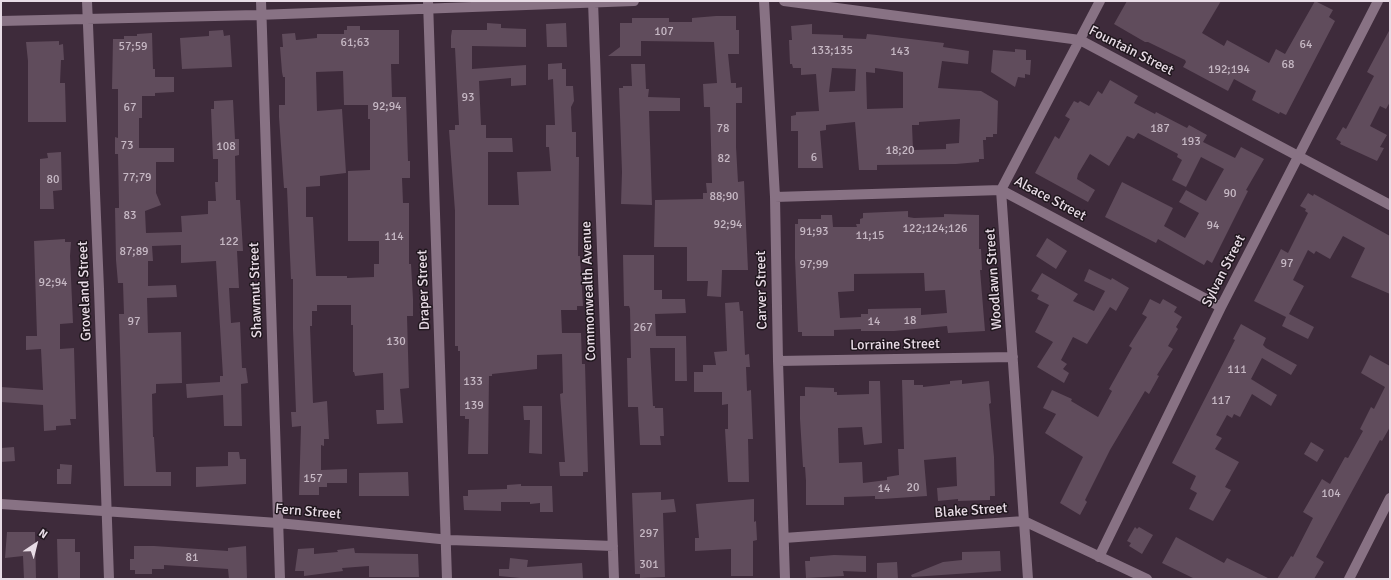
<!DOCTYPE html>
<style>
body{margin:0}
#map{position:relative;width:1391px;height:580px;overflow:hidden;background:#3e2b3b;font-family:Signika,sans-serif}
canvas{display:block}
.frame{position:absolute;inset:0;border:2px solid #e8dce6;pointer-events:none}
.north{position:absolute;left:16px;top:524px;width:40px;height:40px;-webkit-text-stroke:3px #20171e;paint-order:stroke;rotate:35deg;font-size:11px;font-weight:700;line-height:16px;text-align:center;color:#e8dce6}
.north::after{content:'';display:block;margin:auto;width:14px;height:18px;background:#e8dce6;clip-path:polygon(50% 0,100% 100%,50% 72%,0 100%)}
</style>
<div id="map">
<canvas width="1391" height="580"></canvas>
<div class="frame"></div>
<div class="north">N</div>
</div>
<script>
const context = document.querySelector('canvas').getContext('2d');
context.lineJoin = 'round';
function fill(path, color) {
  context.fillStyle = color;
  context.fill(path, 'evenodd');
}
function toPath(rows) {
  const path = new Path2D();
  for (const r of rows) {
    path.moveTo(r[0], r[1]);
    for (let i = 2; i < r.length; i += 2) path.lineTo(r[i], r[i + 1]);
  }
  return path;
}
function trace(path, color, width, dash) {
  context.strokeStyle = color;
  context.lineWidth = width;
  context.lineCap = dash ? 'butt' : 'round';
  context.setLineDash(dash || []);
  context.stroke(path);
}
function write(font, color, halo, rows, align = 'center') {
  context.font = font + ' Signika,sans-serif';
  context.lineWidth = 3;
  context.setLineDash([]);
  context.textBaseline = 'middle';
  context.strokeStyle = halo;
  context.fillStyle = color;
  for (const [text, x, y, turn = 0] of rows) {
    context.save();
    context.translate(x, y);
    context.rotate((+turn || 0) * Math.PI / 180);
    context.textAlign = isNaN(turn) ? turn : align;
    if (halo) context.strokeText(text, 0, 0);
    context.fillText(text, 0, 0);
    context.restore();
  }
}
const building = toPath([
 [1127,1,1221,1,1202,33,1224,46,1227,40,1269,63,1276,49,1285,54,1315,1,1333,10,1329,17,1335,21,1286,115,1280,112,1279,114,1252,100,1256,91,1234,79,1228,91,1183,67,1186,62,1185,60,1148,42,1145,42,1114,24],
 [716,16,736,16,736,30,739,30,739,54,728,54,731,83,736,83,736,88,742,87,742,103,736,103,736,147,738,182,744,181,748,270,722,270,721,297,707,296,708,281,687,281,687,247,654,247,655,200,703,199,703,193,707,193,706,183,712,183,710,107,704,107,703,84,717,83,714,42,641,41,641,56,608,56,620,47,620,23,632,23,632,18,669,18,669,22,692,22,692,18],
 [487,23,501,24,501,28,526,29,526,47,472,46,472,69,526,65,526,85,511,86,511,78,479,81,481,125,486,125,486,138,512,138,513,152,488,152,488,205,519,205,517,172,551,171,549,147,546,147,546,125,555,125,553,79,548,80,548,64,562,63,562,69,566,69,566,86,573,86,574,101,571,107,572,132,576,132,576,157,579,157,578,256,580,256,583,306,577,306,577,310,561,310,562,333,581,333,582,364,585,364,588,472,583,472,583,476,560,476,559,462,565,462,560,394,563,393,562,354,537,355,537,369,492,374,492,376,489,376,488,454,468,454,469,419,465,419,465,416,460,416,460,351,458,351,458,346,455,346,455,211,449,130,455,130,455,125,459,125,455,48,451,48,451,36,452,30,487,30],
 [566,23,567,47,547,47,546,24],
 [812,24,812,34,843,35,843,38,866,39,867,34,877,35,944,43,943,47,969,51,968,64,942,61,938,88,981,91,998,101,997,134,993,134,993,137,986,137,986,140,983,140,984,159,979,159,979,162,956,164,877,165,877,170,859,170,855,122,826,125,826,130,820,131,823,168,798,168,798,131,791,131,791,116,796,115,796,112,819,111,816,74,801,75,801,68,793,68,792,64,790,64,789,40,792,40,791,26],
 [832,68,856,69,855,91,829,92],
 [875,68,903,72,903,108,867,109,866,72,875,73],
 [960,119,959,143,946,144,946,149,913,150,912,125,919,125,919,122],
 [347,26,360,26,360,30,399,30,399,64,391,64,392,97,406,97,408,161,410,161,410,178,402,178,403,203,409,203,409,264,411,264,413,299,413,316,407,316,409,388,400,389,403,423,377,424,376,410,384,410,383,373,355,376,354,372,353,372,353,325,351,325,351,305,317,305,317,311,312,311,312,326,310,326,313,403,327,401,329,439,324,439,324,446,321,445,321,470,347,469,347,483,327,483,327,487,319,487,319,495,299,495,301,426,292,427,291,412,296,412,293,329,293,279,291,279,287,188,284,188,279,117,279,105,285,105,285,77,283,77,282,72,280,47,283,47,282,34,295,33,296,40,317,38,317,34,344,34,344,30,347,30],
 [343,71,344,105,368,105,368,119,370,119,370,170,348,171,348,241,379,241,379,264,374,264,374,277,347,278,347,276,316,276,313,217,306,217,306,187,320,186,320,176,346,173,342,109,317,111,316,72],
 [1390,29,1390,102,1386,109,1380,106,1370,126,1387,135,1380,147,1384,148,1377,161,1340,144,1341,142,1336,139,1343,127,1346,129,1374,76,1367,72],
 [223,30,224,36,230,35,232,67,182,69,180,38,209,36,209,31],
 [152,33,153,69,155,69,155,77,174,77,174,92,155,93,155,96,142,96,142,118,139,118,139,148,174,148,174,162,156,162,156,193,161,205,145,211,146,233,182,232,181,216,208,214,208,201,216,201,215,182,218,182,218,159,213,159,211,109,214,109,214,101,233,100,235,139,239,139,239,155,235,156,236,200,240,200,243,251,237,251,239,288,229,288,231,323,240,322,242,368,246,368,248,383,241,384,242,426,224,426,223,395,187,398,186,384,220,382,220,376,223,376,216,261,181,263,181,245,152,246,153,261,148,261,148,286,176,285,177,297,147,298,148,333,181,332,182,383,156,384,156,393,152,394,153,437,154,437,156,472,171,472,171,486,124,486,119,314,124,314,123,283,118,283,116,260,115,208,119,208,119,204,118,154,115,154,115,137,118,138,118,89,112,89,113,39,124,39,124,36,137,36,137,34],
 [59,41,59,45,63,44,64,60,61,60,60,83,65,83,66,122,28,122,28,61,26,42],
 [1015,49,1026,50,1026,60,1031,60,1030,75,1025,74,1025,78,1018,77,1015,87,991,72,993,50,1015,52],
 [631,64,645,64,646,89,649,89,648,97,680,98,680,111,649,111,652,205,621,204,622,172,619,88,623,88,623,86,632,86],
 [1110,80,1138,96,1134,103,1155,114,1156,112,1187,128,1189,125,1207,135,1203,142,1235,158,1241,147,1264,159,1246,190,1248,191,1212,263,1207,260,1204,265,1158,239,1156,243,1105,217,1122,182,1173,208,1164,226,1185,238,1199,213,1179,202,1186,190,1206,201,1224,169,1201,157,1186,187,1172,180,1182,160,1177,157,1178,154,1138,133,1134,139,1127,136,1109,166,1090,154,1078,174,1077,179,1095,190,1088,202,1035,173,1055,136,1059,139,1070,119,1065,116,1074,101,1078,103,1080,101,1089,106,1098,91,1102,94],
 [61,152,62,190,53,191,54,209,40,209,40,159,48,158,47,153],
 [1308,193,1313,196,1314,194,1390,236,1390,294,1351,277,1365,248,1343,236,1330,259,1316,251,1314,254,1308,250,1293,280,1304,286,1289,314,1314,327,1308,339,1282,326,1286,317,1254,301,1281,249,1288,253,1308,213,1305,211,1306,209,1300,206],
 [908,211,908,217,914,218,944,217,944,214,979,215,979,249,981,249,982,270,980,270,985,331,948,333,947,326,894,331,861,331,861,329,834,330,834,336,802,336,802,332,798,332,795,258,795,224,798,224,798,219,821,219,821,215,832,215,833,227,857,227,856,224,860,224,860,219,863,218,863,213],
 [924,273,925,291,945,290,947,313,921,315,921,308,868,309,868,314,861,314,861,317,840,318,838,292,854,291,854,274],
 [1047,238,1067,251,1056,269,1036,256],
 [65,239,65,242,71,242,70,256,73,323,60,324,60,349,74,348,76,419,70,419,71,425,56,426,56,430,44,431,43,405,1,402,1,387,43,390,41,349,26,350,26,336,37,336,34,241],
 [623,255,654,255,654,290,662,290,662,299,685,299,686,313,655,314,656,336,686,336,687,381,675,381,675,348,650,348,653,406,655,406,655,408,663,408,664,436,660,436,661,445,640,445,638,407,628,407,627,358,631,358,630,309,629,306,624,306],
 [1089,269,1111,280,1112,278,1129,288,1116,311,1110,307,1087,344,1073,337,1061,360,1067,364,1063,369,1069,373,1064,383,1037,367,1053,342,1035,332,1049,305,1037,299,1039,295,1031,291,1042,273,1078,294,1073,301,1094,311,1105,291,1084,281],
 [1150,299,1160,304,1163,299,1177,307,1174,312,1182,317,1176,327,1178,329,1168,346,1173,349,1157,375,1159,376,1149,394,1145,391,1110,450,1085,500,1087,502,1080,515,1060,503,1083,457,1045,433,1056,414,1043,408,1052,390,1072,399,1071,401,1098,417,1112,391,1109,389,1132,348,1129,346,1147,317,1142,314],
 [739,302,740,311,743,311,745,355,749,354,750,367,746,367,747,391,751,390,753,439,748,439,749,482,728,482,725,429,728,429,728,404,722,405,722,392,694,392,694,372,703,372,703,365,716,365,714,352,727,351,725,303],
 [1241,324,1266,338,1263,345,1266,348,1297,365,1291,375,1262,358,1251,379,1277,395,1271,406,1252,394,1240,417,1234,414,1232,418,1227,415,1216,435,1222,438,1215,449,1239,462,1225,487,1231,490,1213,521,1189,509,1197,493,1190,489,1196,476,1172,463,1235,340,1233,339],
 [1370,355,1390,366,1390,427,1382,441,1380,440,1316,557,1324,562,1314,579,1277,579,1291,556,1293,557,1313,518,1303,512,1322,479,1330,484,1345,457,1348,458,1363,431,1360,429,1371,407,1374,409,1385,387,1361,373],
 [902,380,914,380,914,385,923,385,923,387,950,384,950,381,962,380,962,384,989,381,991,403,989,404,994,457,995,496,990,496,990,500,958,501,958,499,938,501,937,488,957,486,956,457,924,460,927,496,882,499,875,499,875,496,844,497,844,505,806,505,806,481,805,467,803,467,800,419,800,396,805,396,805,387,834,388,834,392,837,392,837,395,869,394,869,381,880,381,882,443,864,445,862,427,838,428,839,463,862,462,863,483,887,480,887,477,899,475,898,449,904,449],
 [523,406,542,406,542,454,529,453,530,420,524,420],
 [1311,442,1324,450,1317,462,1304,454],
 [14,447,15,461,1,462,1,448],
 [228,452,239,452,240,459,246,459,246,484,196,487,196,467,228,466],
 [60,464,72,465,71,484,57,484,57,469,60,469],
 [408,472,409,496,359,496,359,473],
 [521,484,521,486,552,486,553,512,540,512,540,503,530,504,530,502,501,502,501,511,464,510,463,496,468,496,468,490,507,489,507,485],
 [661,492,661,500,674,499,676,512,663,513,665,577,640,578,640,574,635,574,632,493],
 [754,499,754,522,756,521,757,540,753,541,753,576,731,576,731,549,695,551,695,538,699,538,696,504],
 [1135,527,1137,529,1139,527,1153,535,1142,554,1129,546,1131,543,1127,541],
 [7,532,35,532,36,579,24,579,23,556,5,558],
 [1176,537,1224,563,1227,558,1270,579,1195,579,1162,563],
 [57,539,75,539,75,552,80,552,80,579,58,579],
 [134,546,154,546,228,551,228,548,246,546,247,579,229,579,228,569,164,565,164,569,152,569,152,574,135,574,135,570,130,570,130,559,134,559],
 [314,548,314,554,338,552,337,550,354,548,355,553,418,554,419,577,369,577,369,566,342,568,343,571,304,576,304,571,295,571,298,549],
 [1000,551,1001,571,912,577,911,575,943,562,962,560,962,552],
 [834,555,866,556,866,572,843,571,844,576,806,578,805,561,810,561,810,557],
 [510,558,528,560,527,567,582,563,583,579,531,579,499,576,499,569,509,569],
 [897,562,898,579,877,579,877,563]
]);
const minor = toPath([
 [87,1,99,289,109,579],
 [261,1,280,579],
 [428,1,447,579],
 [593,1,614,579],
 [764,1,775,197,778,361,785,579],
 [784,1,1080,40,1390,205],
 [1,21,257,15,634,1],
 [775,197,1001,190,1221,307],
 [778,361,1013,357],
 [1,504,278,523,450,540,613,546],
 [784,538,1024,521,1147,579],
 [1099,557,1221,307,1378,1],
 [1028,579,1001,190,1100,1],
 [1349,579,1390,498]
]);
const numberNames = [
 ["107",664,32],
 ["61;63",355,43],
 ["64",1306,45],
 ["57;59",133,47],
 ["133;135",832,51],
 ["143",900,52],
 ["68",1288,65],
 ["192;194",1229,70],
 ["93",468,98],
 ["92;94",387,107],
 ["67",130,108],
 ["78",723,129],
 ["187",1160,129],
 ["193",1191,142],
 ["73",127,146],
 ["108",226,147],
 ["18;20",900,151],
 ["6",814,158],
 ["82",724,159],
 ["77;79",137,178],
 ["80",53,180],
 ["90",1230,194],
 ["88;90",724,197],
 ["83",130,216],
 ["92;94",728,225],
 ["94",1213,226],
 ["122;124;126",935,229],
 ["91;93",814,232],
 ["11;15",870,236],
 ["114",394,237],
 ["122",229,242],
 ["87;89",134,252],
 ["97",1287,264],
 ["97;99",814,265],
 ["92;94",53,283],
 ["18",910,321],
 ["97",134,322],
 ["14",874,322],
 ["267",643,328],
 ["130",396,342],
 ["111",1237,370],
 ["133",473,382],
 ["117",1221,401],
 ["139",474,406],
 ["157",313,479],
 ["20",913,488],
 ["14",884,489],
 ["104",1331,494],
 ["297",649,534],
 ["81",192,558],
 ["301",649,565]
];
const streetNames = [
 ["Fountain Street",1131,51,27],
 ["Alsace Street",1050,199,28],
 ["Sylvan Street",1224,271,-63],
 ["Woodlawn Street",994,279,-94],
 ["Shawmut Street",256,290,-92],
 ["Draper Street",424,290,-92],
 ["Carver Street",762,290,-91],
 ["Groveland Street",85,291,-92],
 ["Commonwealth Avenue",589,291,-92],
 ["Lorraine Street",895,345,-1],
 ["Blake Street",971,511,-4],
 ["Fern Street",308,512,5]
];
fill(building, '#604c5c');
trace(minor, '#887284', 10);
write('12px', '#c6b8c4', null, numberNames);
write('14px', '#e8dce6', '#20171e', streetNames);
</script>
